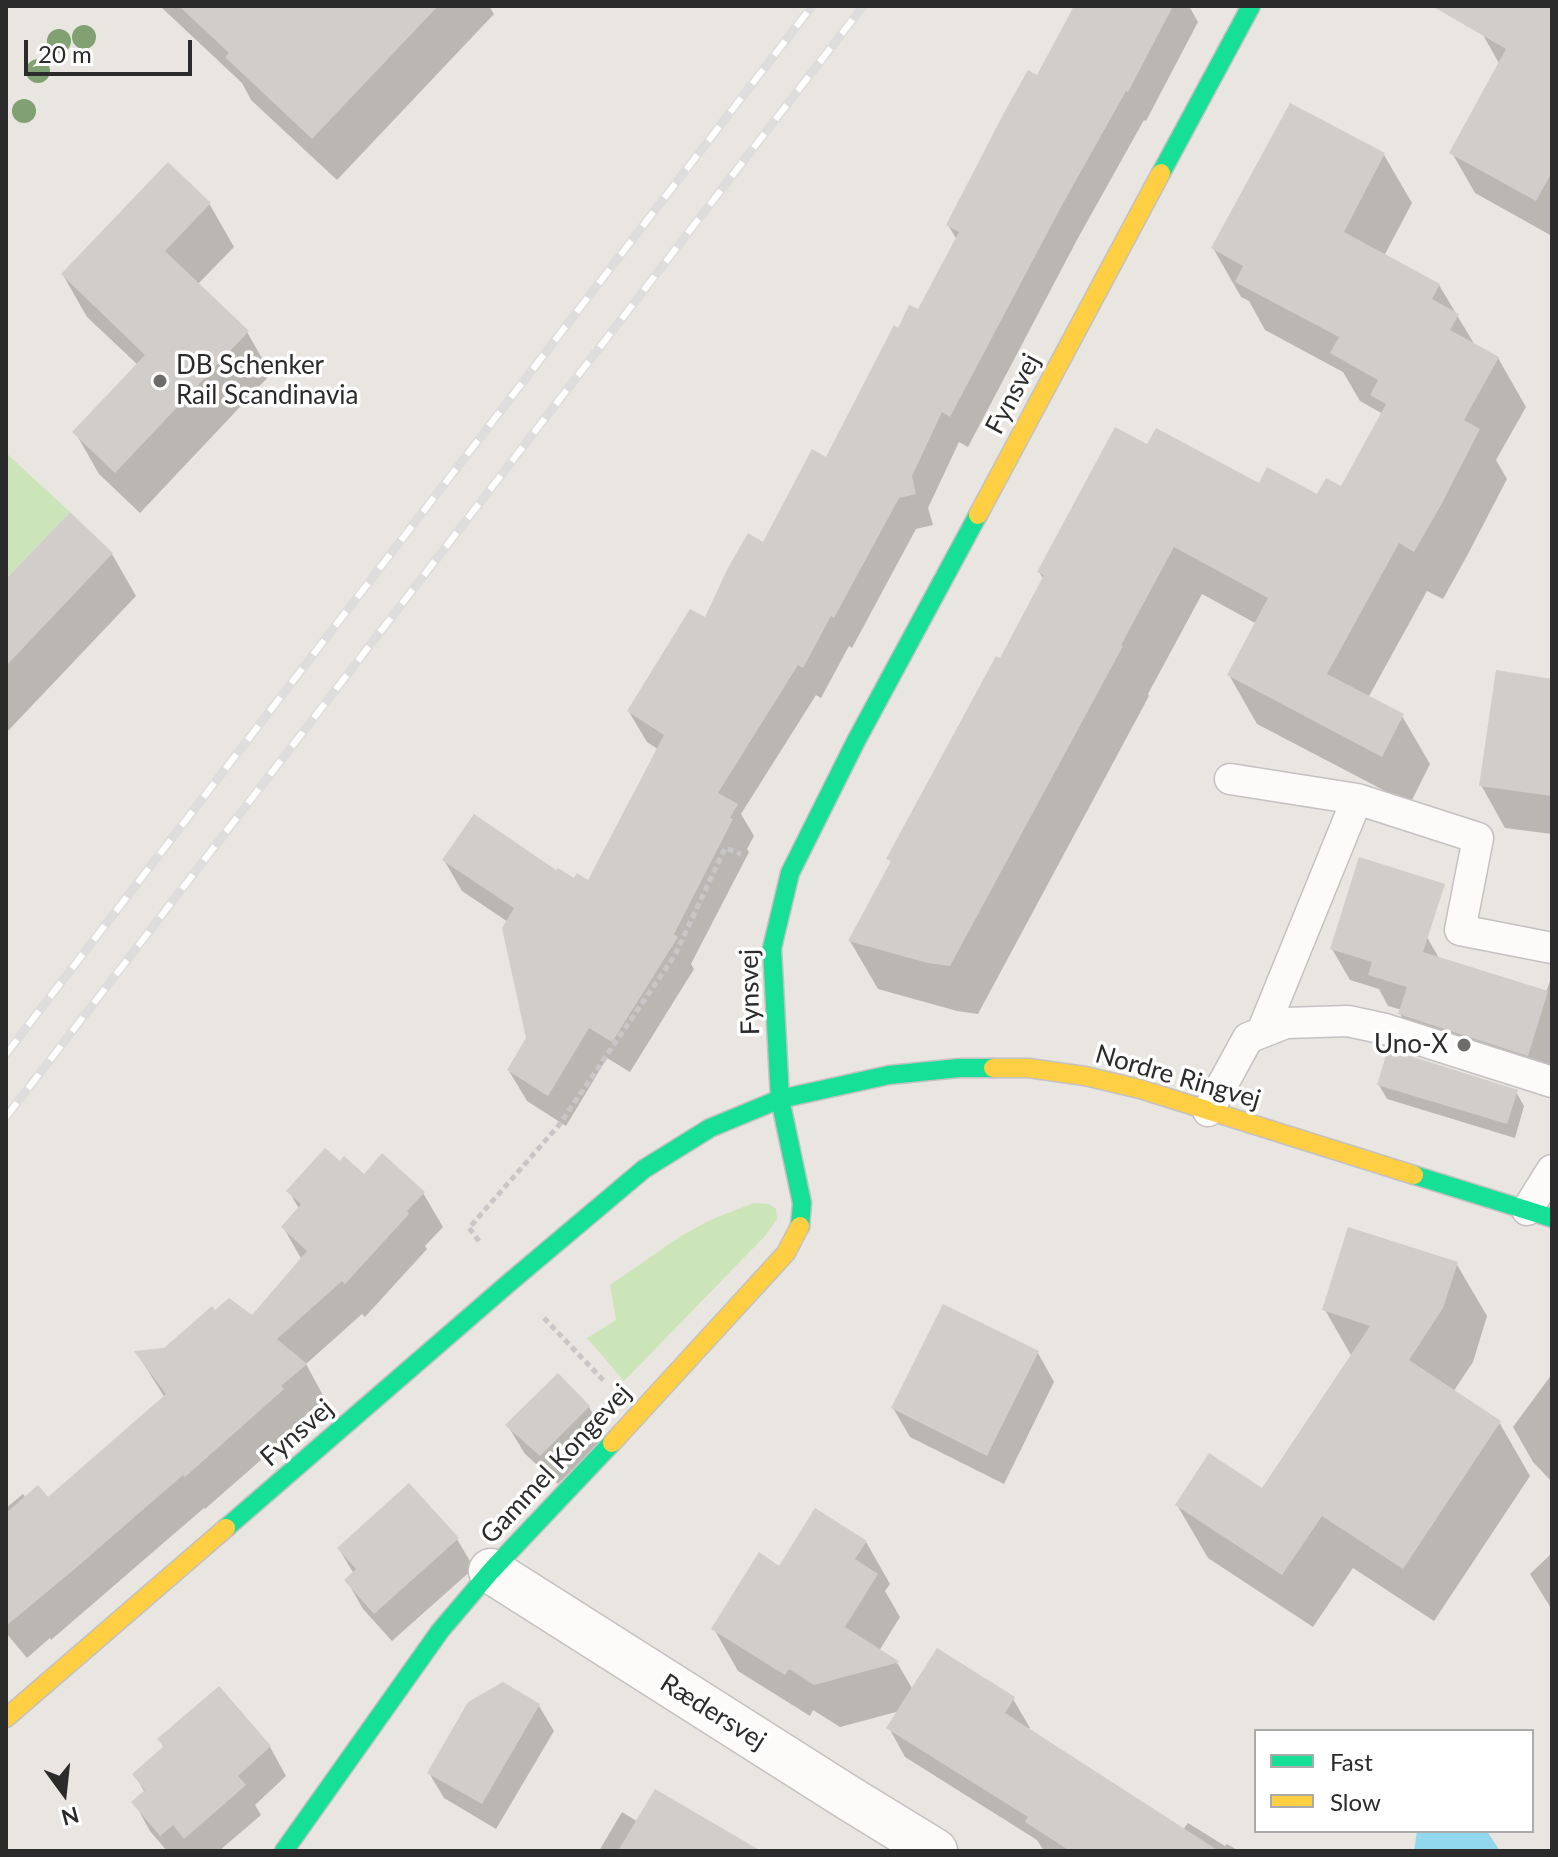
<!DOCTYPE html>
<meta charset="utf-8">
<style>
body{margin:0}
#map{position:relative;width:1558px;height:1857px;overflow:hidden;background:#e9e5e0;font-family:Lato,sans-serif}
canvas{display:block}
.frame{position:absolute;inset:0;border:8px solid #2b2b2b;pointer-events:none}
.legend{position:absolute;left:1254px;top:1729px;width:280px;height:104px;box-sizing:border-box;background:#fff;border:2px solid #aaa;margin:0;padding:10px 14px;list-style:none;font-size:24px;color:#2b2b2b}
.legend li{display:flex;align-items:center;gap:16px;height:40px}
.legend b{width:40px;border:2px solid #aaa}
.north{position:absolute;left:24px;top:1753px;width:80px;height:80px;-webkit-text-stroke:6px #fff;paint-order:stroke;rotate:165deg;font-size:22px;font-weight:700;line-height:32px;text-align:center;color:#2b2b2b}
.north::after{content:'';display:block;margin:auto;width:28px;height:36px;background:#2b2b2b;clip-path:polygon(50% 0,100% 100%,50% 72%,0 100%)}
.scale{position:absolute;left:24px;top:40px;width:168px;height:36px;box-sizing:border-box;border:4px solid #2b2b2b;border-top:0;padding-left:10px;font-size:24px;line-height:28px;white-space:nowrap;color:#2b2b2b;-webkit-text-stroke:6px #fff;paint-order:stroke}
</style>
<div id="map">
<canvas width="1558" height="1857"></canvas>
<div class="frame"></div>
<ul class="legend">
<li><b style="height:10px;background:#16e098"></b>Fast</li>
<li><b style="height:10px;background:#ffcf43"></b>Slow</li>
</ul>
<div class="north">N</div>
<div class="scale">20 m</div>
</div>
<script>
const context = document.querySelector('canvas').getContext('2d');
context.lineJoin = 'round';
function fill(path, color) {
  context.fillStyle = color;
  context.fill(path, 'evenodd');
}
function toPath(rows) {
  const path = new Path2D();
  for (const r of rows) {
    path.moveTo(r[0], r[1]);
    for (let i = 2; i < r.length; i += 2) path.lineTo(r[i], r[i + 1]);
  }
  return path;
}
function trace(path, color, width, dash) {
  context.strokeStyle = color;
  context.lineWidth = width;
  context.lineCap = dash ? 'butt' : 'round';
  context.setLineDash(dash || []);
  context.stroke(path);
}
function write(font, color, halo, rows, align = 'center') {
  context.font = font + ' Lato,sans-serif';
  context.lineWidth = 7;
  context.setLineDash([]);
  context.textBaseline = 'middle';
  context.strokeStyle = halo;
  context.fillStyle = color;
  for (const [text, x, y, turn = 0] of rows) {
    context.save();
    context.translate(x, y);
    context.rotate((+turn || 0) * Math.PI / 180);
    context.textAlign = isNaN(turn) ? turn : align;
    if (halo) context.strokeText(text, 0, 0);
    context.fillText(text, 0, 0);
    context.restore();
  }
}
const green = toPath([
 [6,453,70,512,6,579],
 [754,1203,769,1204,776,1209,777,1219,765,1236,624,1381,587,1338,616,1320,610,1285,681,1236,710,1220]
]);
const water = toPath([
 [1417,1831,1487,1831,1500,1851,1414,1851]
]);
const shadow = toPath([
 [160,6,489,6,494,14,337,180,251,100,242,83],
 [1076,6,1189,6,1198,22,1146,121,1144,120,1078,238,968,447,959,442,928,508,933,525,916,529,852,648,849,646,821,698,816,695,741,814,754,836,747,849,749,852,691,964,694,969,630,1072,607,1058,566,1126,527,1101,509,1071,529,1038,508,922,462,891,444,860,557,873,575,881,589,882,659,750,647,742,629,712,706,620,827,460,898,330,918,312,957,240,948,225,1038,78],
 [1497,6,1552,6,1552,236,1475,193,1452,153,1500,65,1482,33],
 [1384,155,1412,203,1384,256,1439,285,1476,347,1498,358,1526,407,1496,460,1507,479,1468,554,1443,599,1427,591,1368,698,1402,716,1430,764,1410,804,1257,724,1229,675,1257,624,1202,594,1148,694,1149,696,978,1014,957,1011,878,989,850,941,892,864,889,859,1001,661,1044,580,1039,572,1148,447,1260,486,1317,496,1342,489,1383,414,1360,401,1343,372,1265,330,1249,301,1241,297,1213,248],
 [168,164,210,205,234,247,197,285,247,332,271,374,140,513,99,474,75,432,138,365,87,317,63,275],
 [70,514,112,554,136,596,6,733,6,582],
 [1552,681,1552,834,1505,828,1481,785],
 [1427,937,1440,960,1546,992,1552,976,1552,1065,1546,1086,1418,1045,1400,1014,1402,1010,1388,1006,1379,989,1350,980,1332,949],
 [1379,1085,1516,1092,1524,1106,1515,1138,1387,1099],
 [340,1163,364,1176,423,1193,443,1227,425,1246,427,1249,365,1317,362,1314,306,1364,325,1399,300,1420,302,1424,205,1509,204,1508,51,1640,50,1638,27,1658,6,1633,6,1508,23,1494,26,1498,48,1500,165,1398,137,1353,165,1350,215,1313,252,1318,302,1260,283,1227,299,1209,289,1191],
 [1456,1263,1487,1316,1473,1362,1453,1392,1499,1422,1530,1476,1434,1621,1353,1568,1313,1627,1208,1558,1177,1505,1263,1491,1352,1357,1325,1310],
 [1038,1353,1054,1382,1004,1484,910,1437,893,1408],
 [1552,1374,1552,1482,1533,1462,1513,1427],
 [589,1407,606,1436,558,1484,525,1454,508,1426],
 [457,1539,474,1568,392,1641,363,1609,347,1581,354,1574,339,1549],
 [866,1542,890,1584,885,1591,900,1617,879,1651,898,1664,913,1690,1013,1699,1030,1728,1028,1730,1183,1830,1188,1823,1225,1846,1227,1844,1239,1851,1044,1851,1037,1840,905,1757,889,1728,900,1711,840,1727,813,1710,810,1716,738,1671,714,1629,780,1568],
 [1552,1553,1552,1610,1530,1574],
 [539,1706,554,1731,496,1829,444,1798,429,1773],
 [159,1739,270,1747,286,1776,255,1805,261,1815,219,1851,167,1851,150,1831,134,1802,145,1793,135,1775,164,1748],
 [622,1812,638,1822,757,1851,599,1851]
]);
const building = toPath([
 [179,6,438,6,312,139,225,57,229,53],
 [1074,6,1173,6,1128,92,1126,91,1061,207,950,417,942,412,912,476,916,494,899,498,834,618,831,616,803,668,798,665,718,793,738,804,730,818,733,819,674,934,678,937,612,1042,589,1028,548,1096,507,1070,526,1038,502,928,514,908,442,860,474,814,556,870,558,868,574,878,577,873,588,880,664,735,627,711,690,609,705,617,728,568,748,533,763,542,812,449,826,457,894,325,898,328,909,305,918,309,959,232,946,225,1005,111,1028,70,1037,75],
 [1432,6,1552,6,1552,172,1536,201,1449,153,1506,49],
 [1290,103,1385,153,1344,232,1440,284,1432,299,1459,314,1450,330,1499,357,1464,420,1480,429,1441,505,1414,552,1399,543,1327,674,1404,714,1382,757,1227,675,1268,598,1174,547,1121,645,1123,646,950,966,928,963,848,941,891,861,886,859,996,656,1000,658,1044,575,1037,572,1115,427,1147,444,1156,428,1259,483,1267,467,1317,494,1326,478,1341,486,1386,404,1370,395,1378,380,1330,353,1339,337,1235,282,1243,266,1211,248],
 [168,162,211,203,165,251,249,331,115,473,72,432,145,355,61,274],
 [70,512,113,553,6,666,6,579],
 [1496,670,1552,679,1552,796,1479,786],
 [1359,857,1445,884,1423,952,1548,991,1528,1056,1398,1014,1407,987,1368,975,1372,962,1330,949],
 [1388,1049,1518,1090,1507,1124,1377,1085],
 [325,1148,340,1161,344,1156,364,1174,382,1153,425,1192,407,1211,409,1214,345,1284,342,1281,277,1339,307,1364,281,1386,284,1389,185,1477,183,1475,77,1567,6,1626,6,1513,38,1485,48,1497,166,1394,134,1351,164,1348,212,1306,215,1310,229,1298,252,1315,307,1251,281,1227,301,1204,286,1191],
 [1348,1227,1458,1262,1443,1308,1409,1360,1501,1421,1403,1569,1322,1516,1282,1575,1175,1505,1209,1453,1262,1488,1370,1326,1322,1310],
 [943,1304,1039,1351,987,1456,891,1408],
 [558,1373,590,1406,540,1456,505,1425],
 [409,1483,459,1538,374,1614,344,1580,356,1569,337,1548],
 [815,1508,867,1541,855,1559,878,1574,845,1627,900,1662,814,1685,789,1669,785,1675,711,1629,759,1552,779,1566],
 [937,1648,1015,1697,1005,1713,1219,1851,1070,1851,1025,1822,1028,1817,886,1728],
 [503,1682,540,1704,482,1804,427,1773,468,1702],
 [219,1686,271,1746,238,1776,246,1785,184,1839,173,1825,160,1836,131,1802,145,1790,132,1774,164,1746,157,1739],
 [655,1789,667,1796,761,1851,618,1851]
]);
const path = toPath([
 [479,1241,469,1228,559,1125,675,955,725,848,741,854],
 [544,1318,604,1381]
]);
const lane = toPath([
 [1230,779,1357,799,1478,838,1460,930,1552,948],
 [1262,1032,1357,799],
 [1208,1111,1248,1038,1286,1023,1348,1021,1385,1029,1552,1082],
 [1527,1210,1552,1170]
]);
const street = toPath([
 [491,1571,847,1797,935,1851]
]);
const fast = toPath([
 [1161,173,1251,6],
 [1414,1175,1552,1218],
 [800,1226,802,1203,780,1099,772,948,790,873,856,741,978,515],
 [226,1528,510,1282,644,1169,710,1128,780,1099,889,1075,959,1068,993,1068],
 [284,1851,440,1631,491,1571,612,1443]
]);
const slow = toPath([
 [978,515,1161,173],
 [993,1068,1028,1068,1085,1076,1140,1089,1414,1175],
 [612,1443,786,1253,800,1226],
 [6,1718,226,1528]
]);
const rail = toPath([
 [6,1054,812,6],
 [6,1117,863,6]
]);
const trees = [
 [84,37],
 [59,41],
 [38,71],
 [24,111]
];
const markers = [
 [160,381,8,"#6e6c6a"],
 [1464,1045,8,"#6e6c6a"]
];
const poiNames = [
 ["DB Schenker",176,366],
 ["Rail Scandinavia",176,396],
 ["Uno-X",1448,1045,"right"]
];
const streetNames = [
 ["Fynsvej",1013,394,-62],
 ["Fynsvej",750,992,-91],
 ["Nordre Ringvej",1178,1077,16],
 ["Fynsvej",297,1433,-41],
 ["Gammel Kongevej",556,1464,-47],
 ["Rædersvej",713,1712,32]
];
fill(green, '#cce5b8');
fill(water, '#92d8ec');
fill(shadow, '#0003');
fill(building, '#d0cdca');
trace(lane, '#c3c1c2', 33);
trace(street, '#c3c1c2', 47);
trace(fast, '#c3c1c2', 21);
trace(slow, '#c3c1c2', 21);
trace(path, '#c8c7c7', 5, [6, 4]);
trace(lane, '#fcfbfa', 30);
trace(street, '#fcfbfa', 44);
trace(fast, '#16e098', 18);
trace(slow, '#ffcf43', 18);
trace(rail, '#deddde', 9);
trace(rail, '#fff', 6, [18]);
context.fillStyle = '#81a173';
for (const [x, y] of trees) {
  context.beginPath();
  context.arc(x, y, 12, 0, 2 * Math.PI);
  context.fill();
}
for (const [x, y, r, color] of markers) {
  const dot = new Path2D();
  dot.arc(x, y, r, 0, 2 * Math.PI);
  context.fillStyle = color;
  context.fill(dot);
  trace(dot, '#fff', 3);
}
write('26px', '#2b2b2b', '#fff', poiNames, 'left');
write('26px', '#2b2b2b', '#fff', streetNames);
</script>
